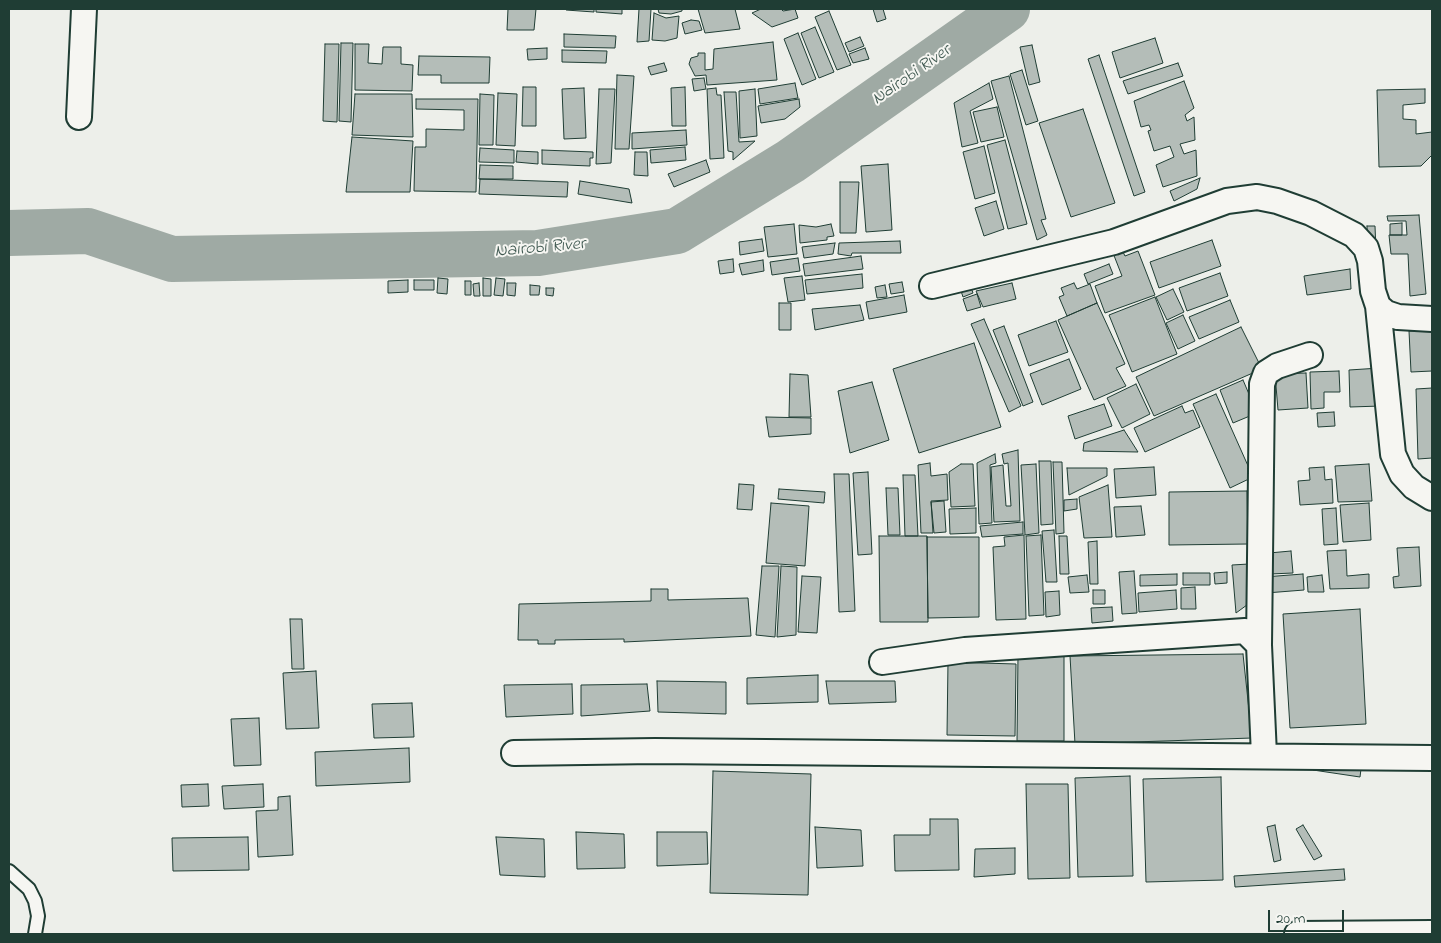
<!DOCTYPE html>
<style>
body{margin:0}
#map{position:relative;width:1441px;height:943px;overflow:hidden;background:#edefea;font-family:"Indie Flower",sans-serif}
canvas{display:block}
.frame{position:absolute;inset:0;border:10px solid #1f3d34;pointer-events:none}
.scale{position:absolute;left:1268px;top:910px;width:76px;height:22px;box-sizing:border-box;border:2px solid #1f3d34;border-top:0;padding-left:6px;font-size:15px;line-height:18px;white-space:nowrap;color:#1f3d34;-webkit-text-stroke:4px #f6f6f2;paint-order:stroke}
</style>
<div id="map">
<canvas width="1441" height="943"></canvas>
<div class="frame"></div>
<div class="scale">20 m</div>
</div>
<script>
const context = document.querySelector('canvas').getContext('2d');
context.lineJoin = 'round';
function toPath(rows) {
  const path = new Path2D();
  for (const r of rows) {
    path.moveTo(r[0], r[1]);
    for (let i = 2; i < r.length; i += 2) path.lineTo(r[i], r[i + 1]);
  }
  return path;
}
function trace(path, color, width, dash) {
  context.strokeStyle = color;
  context.lineWidth = width;
  context.lineCap = dash ? 'butt' : 'round';
  context.setLineDash(dash || []);
  context.stroke(path);
}
function fill(path, color) {
  context.fillStyle = color;
  context.fill(path, 'evenodd');
}
function write(font, color, halo, rows, align = 'center') {
  context.font = font + ' "Indie Flower",sans-serif';
  context.lineWidth = 4;
  context.setLineDash([]);
  context.textBaseline = 'middle';
  context.strokeStyle = halo;
  context.fillStyle = color;
  for (const [text, x, y, turn = 0] of rows) {
    context.save();
    context.translate(x, y);
    context.rotate((+turn || 0) * Math.PI / 180);
    context.textAlign = isNaN(turn) ? turn : align;
    if (halo) context.strokeText(text, 0, 0);
    context.fillText(text, 0, 0);
    context.restore();
  }
}
const river = toPath([
 [9,233,88,231,172,259,538,253,677,231,791,161,1007,9]
]);
const building = toPath([
 [508,9,536,9,534,30,507,30,508,9],
 [566,9,594,9,594,12,566,10,566,9],
 [596,9,622,9,622,14,596,12,596,9],
 [639,9,651,9,649,41,637,42,639,9],
 [658,9,682,9,682,11,671,14,659,13,658,9],
 [698,9,735,9,740,29,705,33,698,9],
 [761,9,781,9,783,11,795,9,798,18,772,27,752,13,761,9],
 [873,9,883,9,886,19,877,22,873,9],
 [829,11,851,65,837,70,815,17,829,11],
 [654,13,666,18,679,16,677,38,665,41,652,40,654,13],
 [691,20,699,21,702,30,685,34,682,23,691,20],
 [815,27,834,72,819,78,801,33,815,27],
 [798,33,816,79,802,85,784,39,798,33],
 [564,34,616,36,615,48,564,47,564,34],
 [860,37,864,46,849,52,845,43,860,37],
 [1155,38,1163,63,1120,78,1112,52,1155,38],
 [773,42,777,80,707,85,706,75,695,76,689,64,691,58,698,56,698,53,705,53,705,70,713,69,714,49,773,42],
 [341,43,353,43,351,122,339,121,341,43],
 [325,44,339,44,337,122,323,121,325,44],
 [355,44,369,44,368,63,382,64,383,47,401,47,401,64,413,65,412,91,355,90,355,44],
 [1032,45,1040,82,1029,85,1020,47,1032,45],
 [547,48,547,59,528,60,527,49,547,48],
 [865,48,869,59,853,63,849,54,865,48],
 [562,50,607,51,606,63,562,62,562,50],
 [1099,55,1145,192,1134,196,1088,59,1099,55],
 [419,56,490,57,489,83,441,83,441,75,418,75,419,56],
 [664,63,667,71,651,75,648,67,664,63],
 [1178,63,1183,76,1128,94,1123,81,1178,63],
 [1022,70,1038,121,1026,125,1010,74,1022,70],
 [617,75,634,76,629,149,615,149,617,75],
 [1009,76,1046,219,1041,220,1047,235,1037,240,991,81,1009,76],
 [704,78,706,89,694,91,692,79,704,78],
 [1184,81,1194,108,1185,115,1187,121,1194,117,1195,140,1180,144,1184,154,1196,150,1197,176,1163,187,1156,165,1174,157,1170,146,1154,151,1148,131,1151,130,1149,125,1141,127,1134,101,1184,81],
 [795,83,798,98,760,104,758,89,795,83],
 [989,83,993,99,970,111,978,143,962,147,954,103,989,83],
 [523,87,536,87,536,126,522,126,523,87],
 [685,87,686,126,672,126,671,88,685,87],
 [584,88,586,138,564,139,562,89,584,88],
 [716,88,717,95,721,95,724,158,710,159,707,89,716,88],
 [599,89,615,89,611,163,596,164,599,89],
 [755,89,757,136,740,138,739,91,755,89],
 [1425,89,1425,103,1403,105,1403,119,1416,120,1416,134,1432,132,1432,155,1421,166,1379,167,1377,90,1425,89],
 [724,92,736,92,739,142,755,141,733,160,733,152,728,151,724,92],
 [498,93,517,94,515,146,496,145,498,93],
 [355,94,412,94,413,137,352,135,355,94],
 [480,94,494,95,493,145,479,145,480,94],
 [416,99,478,99,476,192,414,191,415,147,426,147,426,129,464,130,464,110,416,109,416,99],
 [799,99,800,107,785,119,761,123,758,106,799,99],
 [997,107,1004,137,981,142,973,112,997,107],
 [1083,109,1115,203,1071,217,1039,123,1083,109],
 [686,130,687,145,632,149,632,133,686,130],
 [352,137,413,141,410,192,346,192,352,137],
 [1005,140,1027,224,1008,229,987,145,1005,140],
 [984,146,995,193,975,199,963,152,984,146],
 [685,147,686,160,651,163,650,150,685,147],
 [480,148,514,150,514,163,479,162,480,148],
 [542,150,593,152,593,158,590,158,590,166,542,164,542,150],
 [517,151,538,152,538,164,516,162,517,151],
 [635,152,647,152,648,176,634,175,635,152],
 [706,160,710,172,674,187,668,174,706,160],
 [888,164,892,230,866,232,861,166,888,164],
 [480,165,513,166,513,179,479,179,480,165],
 [1200,178,1197,189,1174,201,1170,191,1200,178],
 [480,179,568,182,567,197,479,194,480,179],
 [580,181,629,189,632,203,578,194,580,181],
 [840,182,859,182,856,233,840,233,840,182],
 [996,201,1004,229,984,236,975,208,996,201],
 [1419,215,1426,294,1410,296,1408,254,1391,254,1389,235,1407,235,1406,221,1388,221,1387,216,1419,215],
 [1402,223,1402,235,1390,235,1390,224,1402,223],
 [794,224,797,254,768,257,764,227,794,224],
 [831,224,834,236,827,237,827,240,800,243,799,225,816,227,831,224],
 [1367,226,1375,226,1376,251,1368,251,1367,226],
 [762,239,764,251,740,255,739,242,762,239],
 [1212,240,1221,266,1159,288,1150,262,1212,240],
 [900,241,901,253,852,253,851,256,838,254,839,243,900,241],
 [835,243,833,254,804,258,802,247,835,243],
 [1122,250,1125,256,1138,251,1155,295,1105,313,1095,286,1122,276,1113,253,1122,250],
 [861,256,863,269,805,276,803,264,861,256],
 [798,258,800,271,772,275,770,262,798,258],
 [733,259,734,272,720,274,718,261,733,259],
 [763,260,764,271,742,275,739,264,763,260],
 [1109,264,1113,274,1088,284,1084,274,1109,264],
 [1350,269,1351,289,1307,295,1304,276,1350,269],
 [1220,273,1228,296,1187,311,1179,288,1220,273],
 [862,274,863,288,807,294,805,280,862,274],
 [802,276,805,300,788,302,784,278,802,276],
 [438,278,448,279,447,294,437,293,438,278],
 [483,278,491,279,491,296,483,296,483,278],
 [496,278,505,279,503,296,494,295,496,278],
 [408,280,408,292,388,293,388,281,408,280],
 [414,280,434,280,434,290,414,290,414,280],
 [465,281,471,281,471,295,465,295,465,281],
 [902,282,904,292,891,294,889,284,902,282],
 [969,282,973,293,963,297,959,285,969,282],
 [479,283,480,296,474,296,473,284,479,283],
 [507,283,516,283,515,296,507,295,507,283],
 [1012,283,1016,299,983,307,976,291,1012,283],
 [1074,283,1077,289,1090,284,1097,303,1067,316,1059,297,1064,295,1061,288,1074,283],
 [530,285,540,286,539,295,530,295,530,285],
 [885,285,887,297,877,298,875,287,885,285],
 [546,288,554,288,553,296,546,295,546,288],
 [1173,289,1184,312,1167,320,1156,297,1173,289],
 [977,294,981,307,967,311,963,299,977,294],
 [904,295,907,312,869,319,866,302,904,295],
 [1155,297,1177,354,1132,372,1109,315,1155,297],
 [1230,300,1239,322,1199,339,1189,317,1230,300],
 [779,303,791,303,791,330,779,330,779,303],
 [1097,303,1125,364,1116,368,1126,386,1094,400,1058,320,1097,303],
 [860,305,864,320,815,330,812,309,860,305],
 [1183,315,1195,341,1178,349,1166,323,1183,315],
 [984,319,1021,406,1009,412,971,324,984,319],
 [1056,321,1068,352,1029,366,1018,335,1056,321],
 [1004,326,1033,402,1023,406,993,330,1004,326],
 [1241,327,1262,369,1154,416,1136,377,1241,327],
 [1432,330,1432,371,1411,372,1409,331,1432,330],
 [974,343,1001,427,919,453,893,369,974,343],
 [1069,359,1081,389,1042,405,1030,374,1069,359],
 [1380,368,1381,406,1350,407,1349,370,1380,368],
 [1339,371,1340,392,1324,392,1324,408,1311,409,1310,372,1339,371],
 [1306,373,1308,408,1278,410,1275,374,1306,373],
 [790,374,808,375,811,417,789,417,790,374],
 [1243,380,1257,413,1233,423,1220,390,1243,380],
 [872,382,889,440,850,453,838,391,872,382],
 [1136,384,1150,414,1122,428,1107,398,1136,384],
 [1432,388,1432,458,1418,459,1416,389,1432,388],
 [1216,394,1253,477,1230,488,1193,404,1216,394],
 [1104,404,1112,426,1075,439,1068,416,1104,404],
 [1182,406,1185,413,1193,410,1200,427,1145,452,1134,428,1182,406],
 [1334,412,1335,426,1318,427,1317,413,1334,412],
 [766,417,811,418,811,434,769,437,766,417],
 [1124,430,1138,452,1083,451,1084,443,1124,430],
 [1018,450,1020,521,994,522,991,467,1003,465,1006,506,1011,506,1008,463,1004,464,1002,454,1018,450],
 [995,454,996,463,990,465,992,523,979,524,977,463,995,454],
 [1039,461,1051,461,1053,524,1041,525,1039,461],
 [1053,462,1062,462,1064,533,1056,534,1053,462],
 [930,463,931,476,947,474,948,500,931,501,933,533,921,533,918,465,930,463],
 [961,464,973,464,975,506,951,507,949,472,961,464],
 [1036,464,1039,533,1025,535,1021,465,1036,464],
 [1369,464,1372,501,1338,502,1335,466,1369,464],
 [1154,467,1156,495,1116,498,1114,469,1154,467],
 [1324,467,1325,480,1332,479,1333,503,1300,505,1298,481,1310,480,1309,468,1324,467],
 [1067,468,1107,468,1107,476,1069,495,1067,468],
 [868,472,872,554,858,555,853,473,868,472],
 [834,474,849,474,855,611,839,612,834,474],
 [903,475,915,475,918,536,905,536,903,475],
 [739,484,754,485,752,510,737,509,739,484],
 [1108,485,1112,537,1084,538,1079,497,1108,485],
 [886,488,898,488,900,535,888,535,886,488],
 [779,489,825,492,824,503,778,499,779,489],
 [1247,491,1248,544,1169,545,1169,492,1247,491],
 [1077,499,1077,509,1064,511,1064,500,1077,499],
 [944,501,946,532,934,533,931,502,944,501],
 [771,503,809,506,805,566,766,563,771,503],
 [1369,503,1371,540,1343,542,1340,505,1369,503],
 [1141,506,1145,535,1116,537,1114,507,1141,506],
 [976,508,976,533,950,534,949,509,976,508],
 [1336,508,1338,544,1324,545,1322,509,1336,508],
 [1023,522,1023,534,982,537,980,526,1023,522],
 [1054,530,1057,582,1046,582,1042,531,1054,530],
 [1024,535,1026,619,996,620,993,547,1005,546,1004,537,1024,535],
 [1041,535,1044,615,1029,616,1026,536,1041,535],
 [879,536,927,536,928,622,880,622,879,536],
 [1059,536,1067,536,1069,574,1060,574,1059,536],
 [927,537,979,537,979,617,928,618,927,537],
 [1097,541,1098,584,1090,584,1088,542,1097,541],
 [1419,547,1421,586,1394,588,1393,577,1399,576,1397,548,1419,547],
 [1346,550,1347,576,1369,574,1369,588,1330,589,1327,551,1346,550],
 [1291,551,1293,573,1270,574,1269,553,1291,551],
 [1249,564,1251,602,1236,613,1232,565,1249,564],
 [762,566,779,566,775,637,756,635,762,566],
 [781,566,797,567,796,635,777,637,781,566],
 [1134,571,1137,613,1122,614,1119,572,1134,571],
 [1227,572,1227,583,1215,584,1214,573,1227,572],
 [1183,573,1210,573,1210,585,1183,585,1183,573],
 [1177,574,1177,585,1140,586,1140,575,1177,574],
 [1303,574,1304,590,1266,593,1264,577,1303,574],
 [1087,575,1089,592,1070,593,1068,577,1087,575],
 [1322,575,1324,592,1308,592,1307,577,1322,575],
 [802,576,821,577,817,633,798,632,802,576],
 [1195,587,1196,609,1181,609,1181,588,1195,587],
 [651,589,668,589,668,600,748,598,751,636,624,642,624,639,555,640,555,644,538,644,538,640,518,640,519,604,651,601,651,589],
 [1093,590,1105,590,1105,604,1093,604,1093,590],
 [1176,590,1177,609,1139,612,1138,593,1176,590],
 [1059,591,1060,615,1046,617,1045,592,1059,591],
 [1112,607,1113,621,1092,623,1091,608,1112,607],
 [1360,609,1366,724,1290,728,1283,614,1360,609],
 [290,619,302,619,304,669,292,669,290,619],
 [1243,654,1252,738,1075,744,1070,656,1243,654],
 [1018,656,1064,656,1064,741,1017,741,1018,656],
 [948,662,1016,664,1015,736,947,735,948,662],
 [316,671,319,728,286,729,283,673,316,671],
 [818,675,818,702,747,704,747,678,818,675],
 [657,681,726,682,726,714,658,712,657,681],
 [826,681,895,681,896,702,829,704,826,681],
 [572,684,573,714,506,717,504,685,572,684],
 [647,684,650,711,581,716,581,685,647,684],
 [412,703,414,737,374,738,372,704,412,703],
 [259,718,261,765,234,766,231,719,259,718],
 [409,748,410,782,316,786,315,752,409,748],
 [1315,762,1361,769,1360,777,1313,770,1315,762],
 [713,771,811,774,808,895,710,893,713,771],
 [1130,776,1133,876,1078,877,1075,778,1130,776],
 [1221,777,1223,880,1146,882,1143,779,1221,777],
 [208,784,209,806,182,807,181,785,208,784],
 [263,784,264,807,224,809,222,786,263,784],
 [1026,784,1068,784,1070,878,1028,879,1026,784],
 [290,796,293,855,258,857,256,811,278,810,278,797,290,796],
 [930,819,958,819,959,870,895,871,894,835,930,835,930,819],
 [1275,825,1281,860,1274,862,1267,827,1275,825],
 [1303,825,1322,856,1314,860,1296,829,1303,825],
 [815,827,861,830,863,866,817,868,815,827],
 [576,832,624,834,625,868,577,869,576,832],
 [657,832,707,832,708,864,657,866,657,832],
 [248,837,249,870,173,871,172,838,248,837],
 [496,837,544,839,545,877,500,875,496,837],
 [1015,848,1015,874,974,877,975,849,1015,848],
 [1344,869,1345,880,1235,887,1234,876,1344,869]
]);
const lane = toPath([
 [9,871,29,889,35,901,38,916,35,934]
]);
const street = toPath([
 [79,117,84,9],
 [932,286,1114,242,1227,201,1257,197,1277,201,1311,213,1354,235,1366,248,1370,261,1373,291,1378,306,1386,313,1398,317,1432,319],
 [1378,306,1393,454,1402,474,1414,487,1432,498],
 [1259,645,1262,384,1266,373,1277,366,1310,355],
 [882,662,965,650,1245,631,1259,645,1264,755],
 [514,753,655,751,1432,758],
 [1297,934,1432,933]
]);
const waterNames = [
 ["Nairobi River",912,76,-35],
 ["Nairobi River",540,249,-5]
];
trace(river, '#9faaa4', 46);
fill(building, '#b4bdb8');
trace(building, '#1f3d34', 1);
trace(lane, '#1f3d34', 16);
trace(street, '#1f3d34', 28);
trace(lane, '#f6f6f2', 12);
trace(street, '#f6f6f2', 24);
write('italic 18px', '#3f5850', '#f6f6f2', waterNames);
</script>
